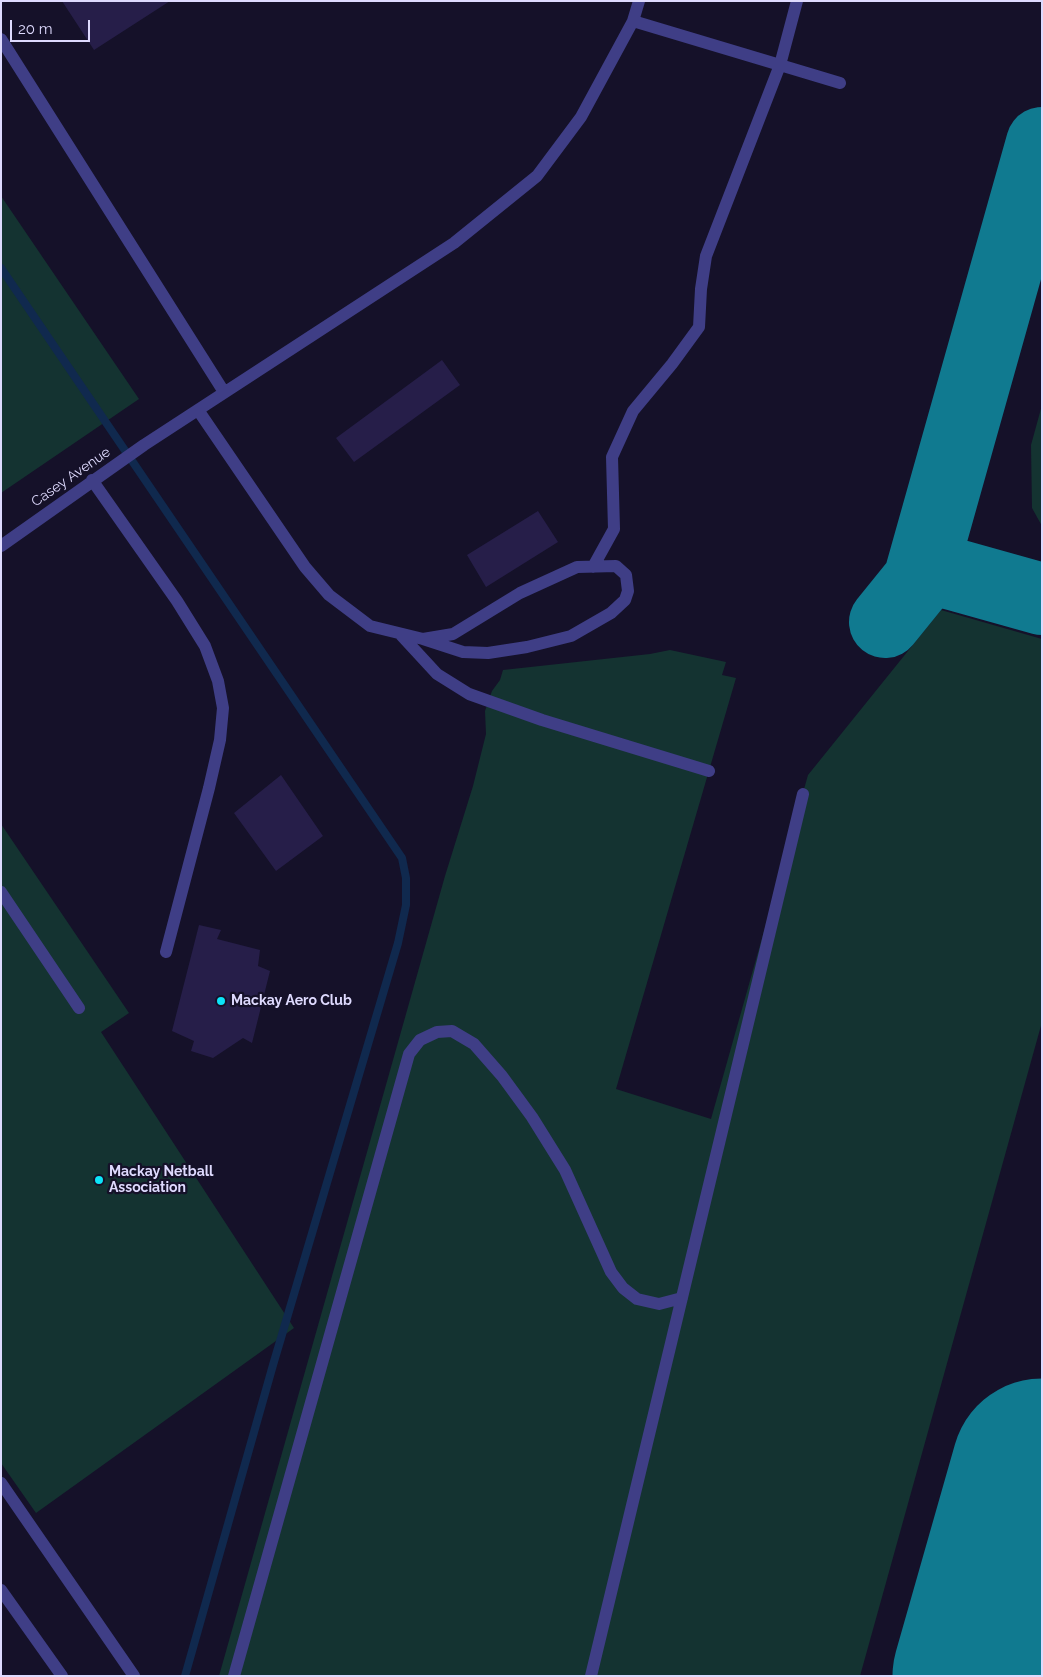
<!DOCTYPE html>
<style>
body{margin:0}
#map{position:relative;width:1043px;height:1677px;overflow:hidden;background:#151129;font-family:Raleway,sans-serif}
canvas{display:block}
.frame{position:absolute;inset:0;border:2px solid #dedafe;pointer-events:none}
.scale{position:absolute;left:10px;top:20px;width:80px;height:22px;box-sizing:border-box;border:2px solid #dedafe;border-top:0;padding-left:6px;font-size:15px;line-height:18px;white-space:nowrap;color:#dedafe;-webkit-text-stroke:4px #151129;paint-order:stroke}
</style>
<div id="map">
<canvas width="1043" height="1677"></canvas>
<div class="frame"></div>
<div class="scale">20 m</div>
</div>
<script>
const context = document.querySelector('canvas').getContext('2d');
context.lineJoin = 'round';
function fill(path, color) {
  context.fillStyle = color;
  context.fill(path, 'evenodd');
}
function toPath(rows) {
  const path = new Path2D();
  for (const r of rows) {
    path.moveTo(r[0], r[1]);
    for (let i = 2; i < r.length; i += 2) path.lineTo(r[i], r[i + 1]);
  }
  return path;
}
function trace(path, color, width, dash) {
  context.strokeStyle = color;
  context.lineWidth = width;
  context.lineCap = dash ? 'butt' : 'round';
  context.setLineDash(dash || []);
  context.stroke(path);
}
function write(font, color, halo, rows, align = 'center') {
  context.font = font + ' Raleway,sans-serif';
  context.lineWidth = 4.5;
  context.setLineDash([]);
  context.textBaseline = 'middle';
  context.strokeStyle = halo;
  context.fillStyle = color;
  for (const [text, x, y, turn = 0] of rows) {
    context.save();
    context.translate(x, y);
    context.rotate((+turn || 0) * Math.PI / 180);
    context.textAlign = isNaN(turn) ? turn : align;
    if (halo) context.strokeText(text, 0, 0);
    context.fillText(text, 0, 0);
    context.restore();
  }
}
const green = toPath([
 [1,196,139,399,1,493],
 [1042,405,1042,526,1032,508,1031,445],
 [941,610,1042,639,1042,1022,860,1676,219,1676,445,876,473,786,486,734,485,711,492,691,500,680,503,670,650,654,670,650,726,662,722,675,736,678,616,1089,711,1119,808,775],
 [1,824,129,1013,101,1032,294,1328,36,1513,1,1463]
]);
const stream = toPath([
 [1,268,402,858,406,878,406,905,398,943,273,1365,185,1676]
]);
const taxiway = toPath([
 [919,580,1042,143],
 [885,622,919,580,931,571,941,571,956,575,1042,599]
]);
const runway = toPath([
 [983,1676,1042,1469]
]);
const building = toPath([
 [62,1,170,1,94,50],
 [442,360,460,385,354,462,336,438],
 [538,511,558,542,486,587,467,555],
 [281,775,323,836,276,871,234,813],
 [199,925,221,930,217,939,260,950,258,966,270,971,252,1043,243,1038,213,1058,191,1051,194,1041,172,1031]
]);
const minor = toPath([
 [633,21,780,65,797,1],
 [1,39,224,392],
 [198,410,305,567,329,595,370,626,423,639,463,652,488,653,527,647,571,636,611,613,625,600,628,591,626,575,616,566,577,567,520,593,453,634,423,639],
 [92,480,177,601,205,646,218,681,223,708,220,740,209,788,166,952],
 [1,546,144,445,454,243,537,176,581,117,633,21,639,1],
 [593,567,614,529,612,457,633,411,672,364,699,327,701,289,706,256,780,65,840,83],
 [401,635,437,674,469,694,542,720,709,771],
 [1,892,79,1008],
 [1,1483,134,1676],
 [1,1590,62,1676],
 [234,1676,409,1054,420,1040,437,1032,452,1031,474,1044,502,1076,532,1117,565,1170,611,1272,623,1288,637,1299,659,1304,682,1298],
 [591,1676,803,794]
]);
const markers = [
 [221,1001,5,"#0ce4f8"],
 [99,1180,5,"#0ce4f8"]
];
const streetNames = [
 ["Casey Avenue",71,477,-35]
];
const poiNames = [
 ["Mackay Aero Club",231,1001],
 ["Mackay Netball",109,1172],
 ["Association",109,1188]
];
fill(green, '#143331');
trace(stream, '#10294e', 8);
trace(taxiway, '#107a90', 72);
trace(runway, '#107a90', 181);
fill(building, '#261e49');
trace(minor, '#3f3e86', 12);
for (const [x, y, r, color] of markers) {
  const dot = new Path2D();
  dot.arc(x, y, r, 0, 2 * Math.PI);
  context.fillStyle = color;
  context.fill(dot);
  trace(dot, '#151129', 2);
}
write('14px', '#dedafe', '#151129', streetNames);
write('bold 14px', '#dedafe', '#151129', poiNames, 'left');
</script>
